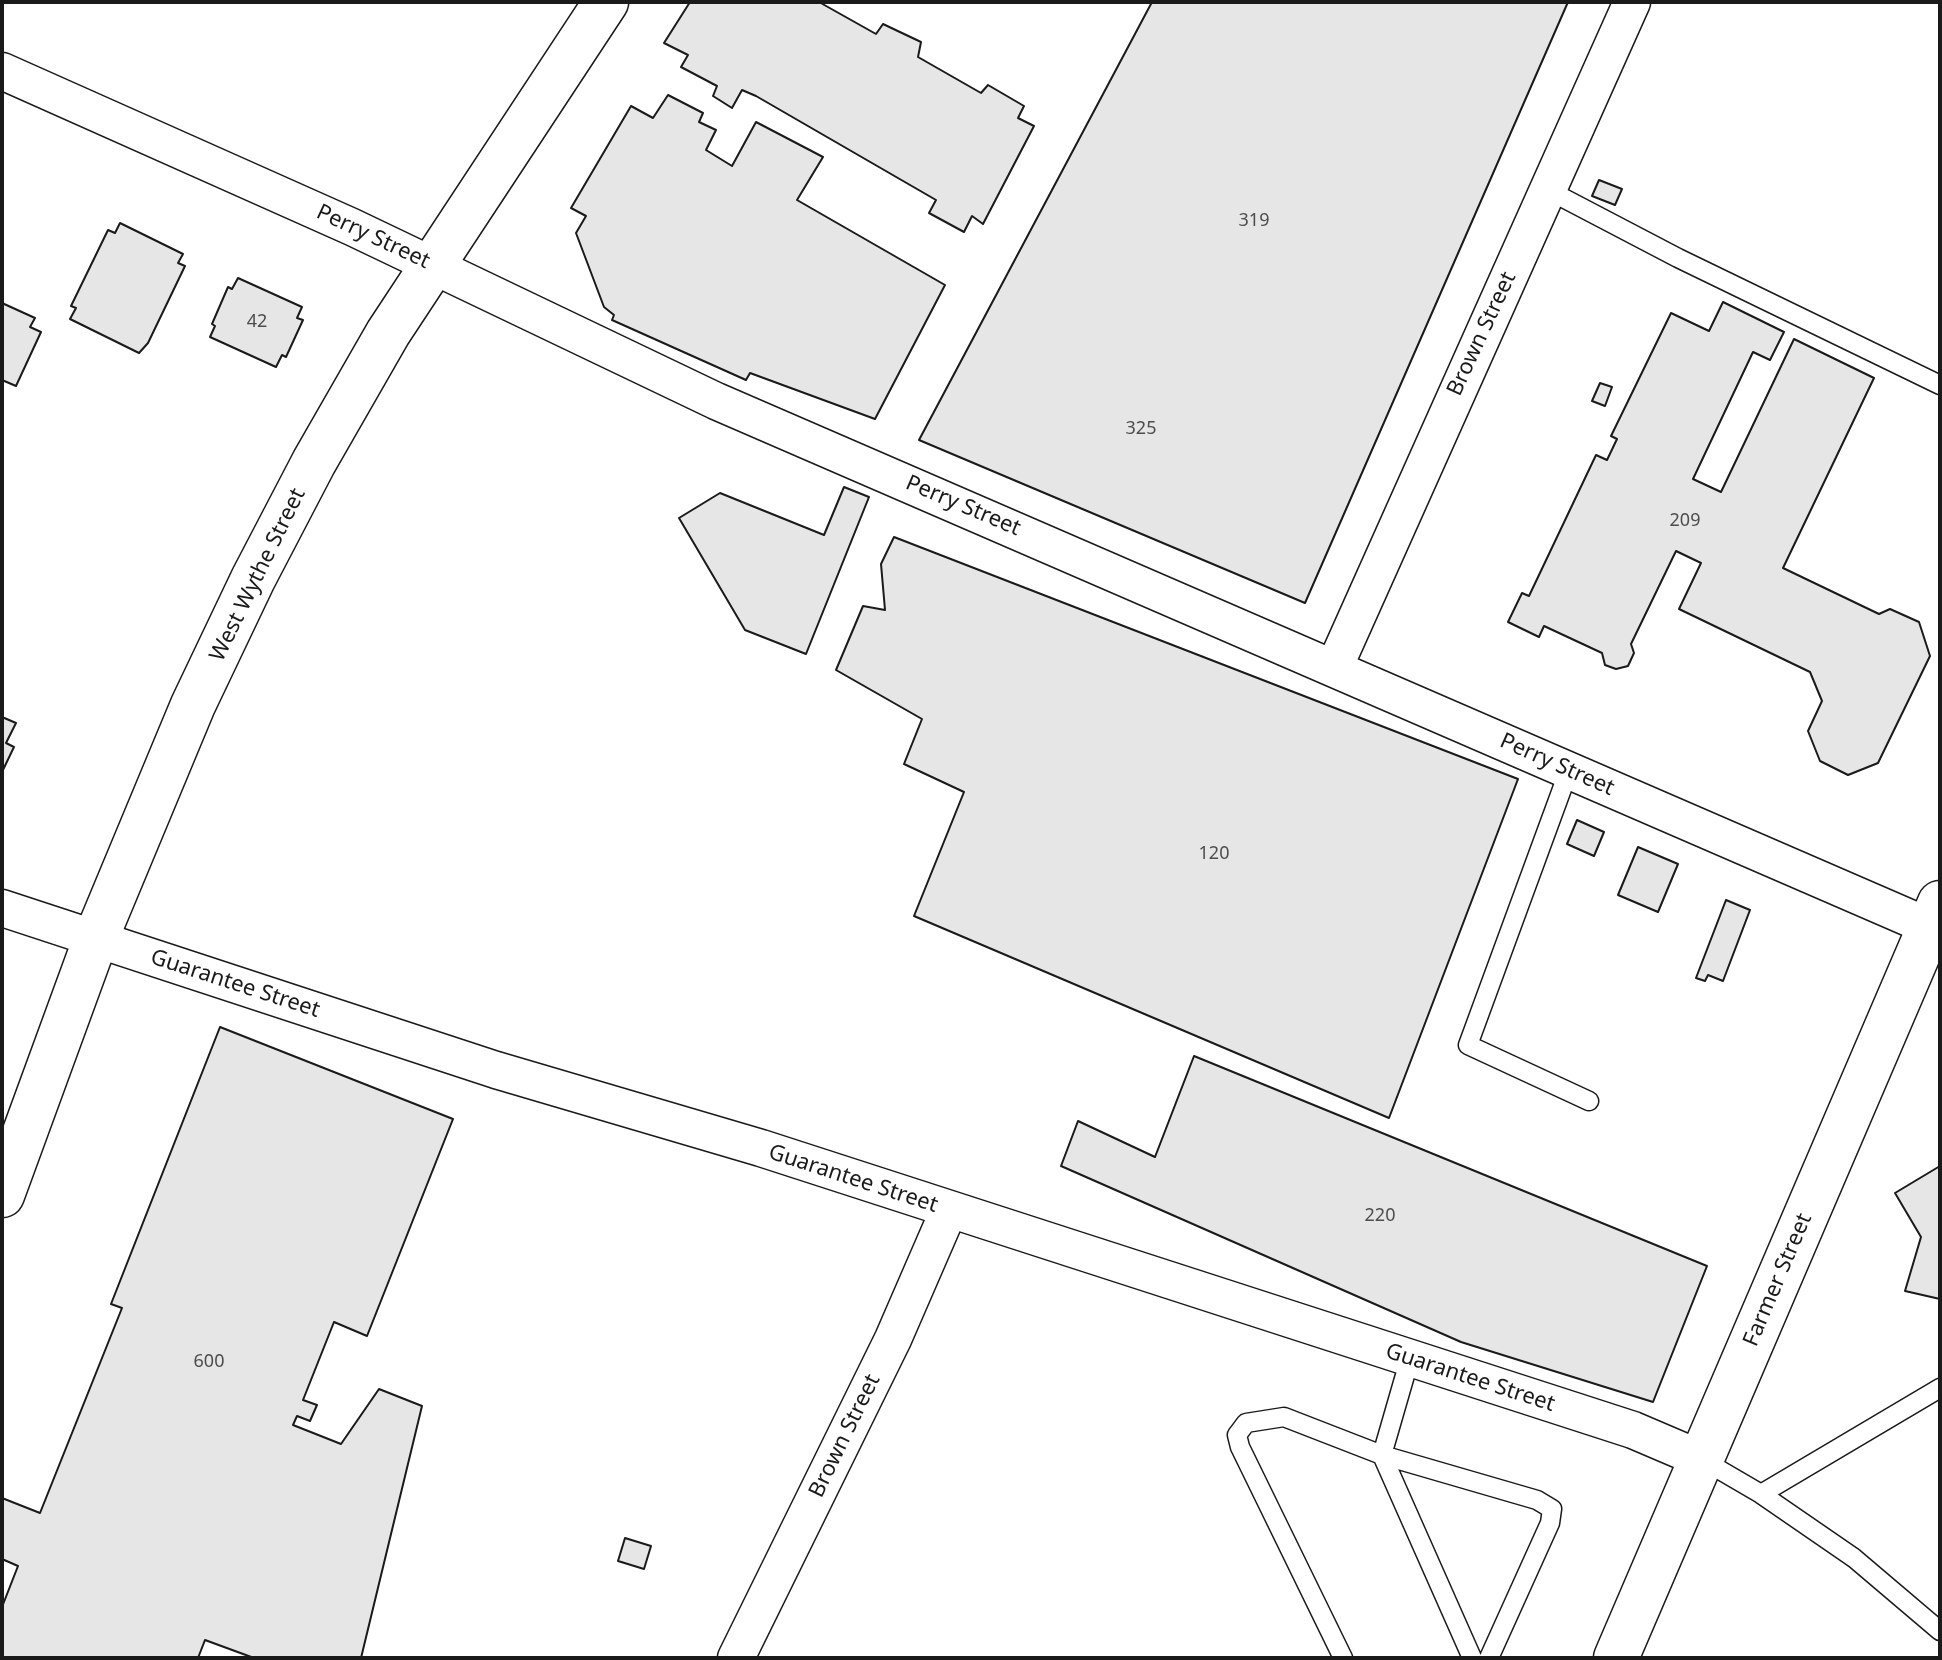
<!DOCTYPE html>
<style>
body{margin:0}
#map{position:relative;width:1942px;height:1660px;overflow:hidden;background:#fff;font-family:"Noto Sans",sans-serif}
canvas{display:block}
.frame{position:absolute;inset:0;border:4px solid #1a1a1a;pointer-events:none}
</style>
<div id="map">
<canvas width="1942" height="1660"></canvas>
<div class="frame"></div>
</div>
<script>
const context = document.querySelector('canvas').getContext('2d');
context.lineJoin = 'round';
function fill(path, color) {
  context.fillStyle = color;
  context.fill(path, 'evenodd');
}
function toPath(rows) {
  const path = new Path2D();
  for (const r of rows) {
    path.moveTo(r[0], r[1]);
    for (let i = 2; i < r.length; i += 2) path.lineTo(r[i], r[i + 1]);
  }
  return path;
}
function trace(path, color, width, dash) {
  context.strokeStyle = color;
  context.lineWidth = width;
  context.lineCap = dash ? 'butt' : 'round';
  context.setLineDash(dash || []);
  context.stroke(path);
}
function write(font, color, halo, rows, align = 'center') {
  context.font = font + ' "Noto Sans",sans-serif';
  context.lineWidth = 6;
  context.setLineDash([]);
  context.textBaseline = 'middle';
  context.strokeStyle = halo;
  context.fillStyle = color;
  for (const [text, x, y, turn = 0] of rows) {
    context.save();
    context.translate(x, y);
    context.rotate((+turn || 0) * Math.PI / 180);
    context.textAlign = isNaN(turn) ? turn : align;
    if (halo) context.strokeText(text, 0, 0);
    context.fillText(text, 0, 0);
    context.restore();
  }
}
const building = toPath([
 [690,2,819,2,876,34,883,24,921,42,918,57,981,93,988,85,1024,106,1018,118,1034,126,983,224,972,216,964,232,929,213,936,200,756,96,742,90,732,108,713,96,717,86,681,67,688,55,664,43,690,2],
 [1152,2,1568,2,1305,603,919,440,1152,2],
 [668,95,703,113,699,122,716,130,706,150,732,166,756,122,823,157,797,200,945,285,875,419,750,373,746,380,612,320,614,315,604,307,576,233,586,216,571,208,631,106,653,118,668,95],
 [1599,180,1622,189,1615,205,1592,196,1599,180],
 [120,223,183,254,178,263,185,266,148,343,139,353,70,319,76,308,71,306,108,230,115,233,120,223],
 [238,278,302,307,297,318,303,320,286,357,282,355,276,367,210,337,215,326,212,324,228,287,232,289,238,278],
 [1723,302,1784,332,1770,360,1753,352,1693,479,1721,492,1794,339,1874,378,1783,568,1879,614,1890,609,1919,622,1930,656,1878,763,1848,775,1820,761,1808,731,1822,701,1810,672,1679,609,1701,563,1676,551,1631,644,1634,653,1628,666,1616,669,1605,665,1602,653,1544,626,1539,637,1508,622,1522,593,1529,596,1596,455,1607,460,1617,439,1611,436,1671,313,1709,331,1723,302],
 [2,303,35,318,30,327,41,332,16,386,2,380,2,303],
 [1600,383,1612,387,1605,406,1592,401,1600,383],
 [844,487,869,497,806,654,745,630,679,518,720,493,824,535,844,487],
 [894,537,1518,779,1389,1118,914,916,964,792,904,764,922,719,836,670,863,606,885,610,881,564,894,537],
 [2,717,16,723,6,743,14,747,2,772,2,717],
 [1577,820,1604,832,1594,856,1567,844,1577,820],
 [1638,847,1678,864,1658,912,1618,895,1638,847],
 [1726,900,1750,910,1723,981,1708,975,1705,981,1696,978,1726,900],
 [220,1027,453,1119,367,1336,334,1322,303,1400,317,1405,310,1421,297,1416,293,1425,341,1444,379,1389,422,1406,361,1658,254,1658,205,1640,198,1658,2,1658,2,1607,18,1566,2,1559,2,1498,40,1513,122,1308,111,1304,220,1027],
 [1194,1056,1707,1266,1653,1402,1461,1342,1061,1166,1078,1121,1155,1157,1194,1056],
 [1940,1166,1940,1299,1905,1291,1921,1237,1895,1193,1940,1166],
 [625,1538,651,1546,644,1569,618,1561,625,1538]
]);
const service = toPath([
 [1548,190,1678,258,1940,385],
 [1569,770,1468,1045,1589,1101],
 [1410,1358,1382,1455,1472,1658],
 [1701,1459,1761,1494,1854,1558,1940,1631],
 [1761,1494,1940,1388],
 [1343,1658,1240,1447,1237,1435,1246,1423,1284,1417,1382,1455,1537,1500,1552,1509,1550,1523,1489,1658]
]);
const minor = toPath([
 [2,71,352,227,716,401,1930,927],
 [1334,668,1632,2],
 [2,908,496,1070,761,1148,1633,1430,1701,1459],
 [736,1658,893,1339,949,1210]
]);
const tertiary = toPath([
 [1616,1658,1940,903]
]);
const primary = toPath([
 [2,1195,96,938,193,705,253,579,314,462,388,333,606,2]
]);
const numberNames = [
 ["319",1254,221],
 ["42",257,322],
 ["325",1141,429],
 ["209",1685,521],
 ["120",1214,854],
 ["220",1380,1216],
 ["600",209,1362]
];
const streetNames = [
 ["Perry Street",373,237,25],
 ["Brown Street",1482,334,-65],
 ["Perry Street",963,506,23],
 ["West Wythe Street",258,575,-64],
 ["Perry Street",1557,765,24],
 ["Guarantee Street",235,984,18],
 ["Guarantee Street",853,1179,18],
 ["Farmer Street",1778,1280,-67],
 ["Guarantee Street",1470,1378,18],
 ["Brown Street",845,1436,-64]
];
fill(building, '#e6e6e6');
trace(building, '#1a1a1a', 2);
trace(service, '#1a1a1a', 21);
trace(minor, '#1a1a1a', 39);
trace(tertiary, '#1a1a1a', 47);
trace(primary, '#1a1a1a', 47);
trace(service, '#fff', 18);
trace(minor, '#fff', 36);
trace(tertiary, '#fff', 44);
trace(primary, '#fff', 44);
write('18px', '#4d4d4d', null, numberNames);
write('22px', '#1a1a1a', '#fff', streetNames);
</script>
